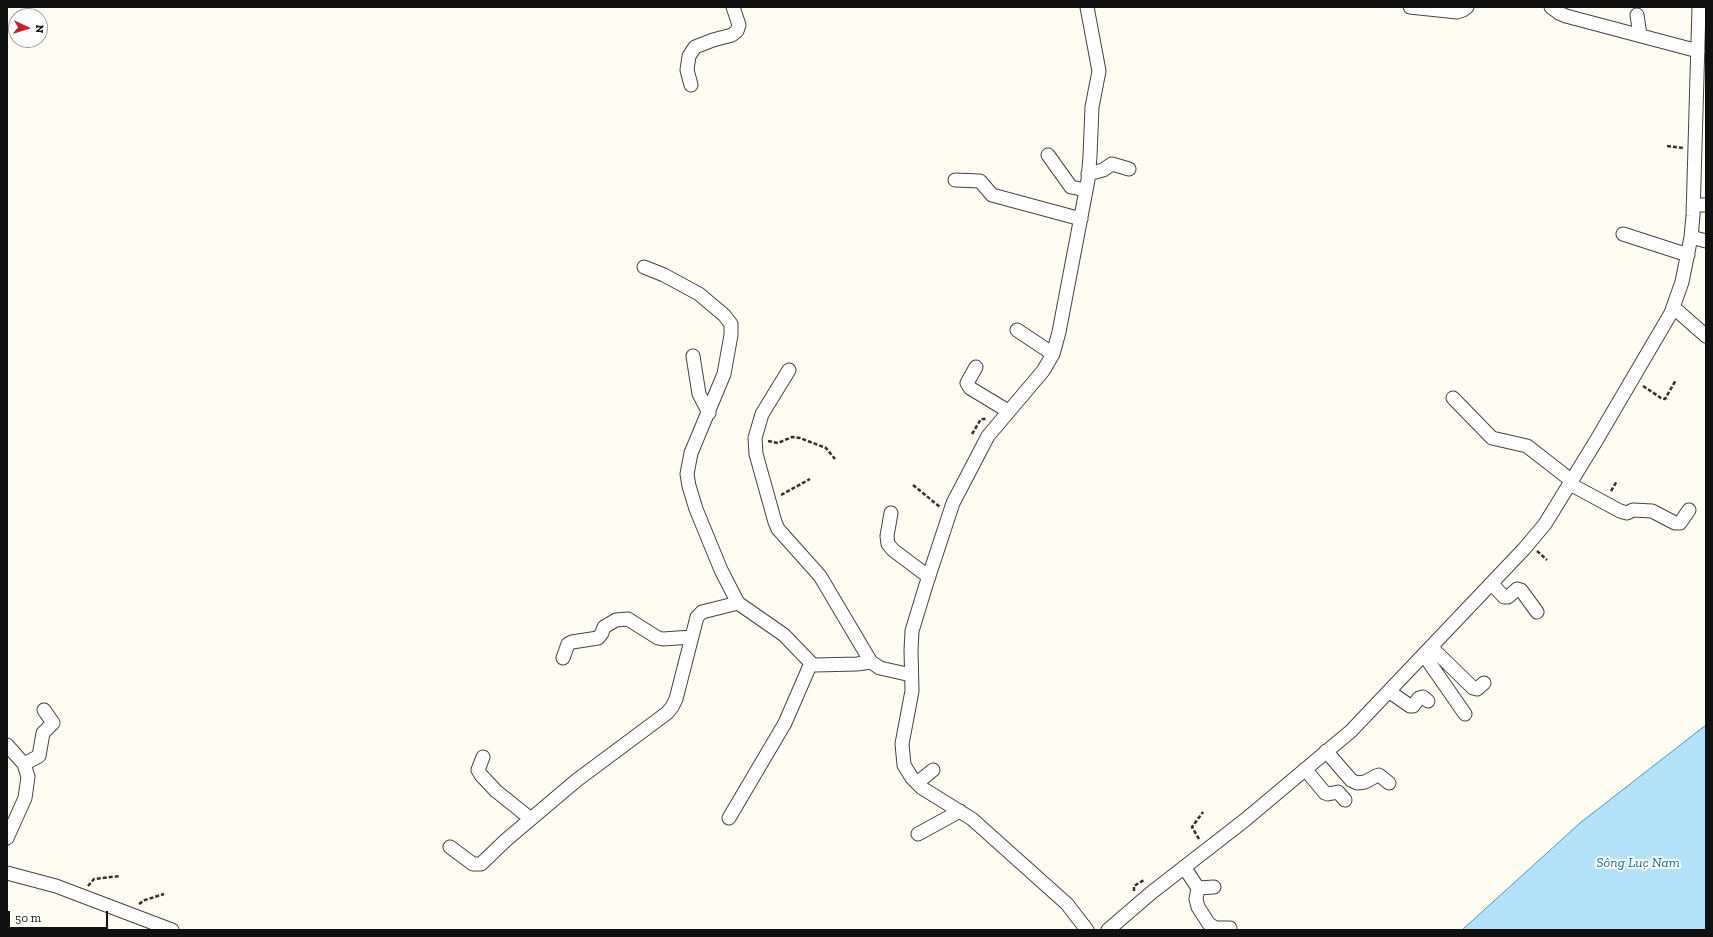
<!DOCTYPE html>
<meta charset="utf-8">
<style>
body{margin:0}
#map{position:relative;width:1713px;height:937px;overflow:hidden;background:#fffcf2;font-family:"Zilla Slab",serif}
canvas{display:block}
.frame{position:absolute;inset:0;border:8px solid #101010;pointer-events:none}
.north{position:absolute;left:8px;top:8px;width:40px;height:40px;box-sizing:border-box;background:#fff;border:1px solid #9f9f9f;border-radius:50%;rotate:94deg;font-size:11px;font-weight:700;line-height:16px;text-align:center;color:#101010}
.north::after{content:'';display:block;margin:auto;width:14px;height:18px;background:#ca1d2a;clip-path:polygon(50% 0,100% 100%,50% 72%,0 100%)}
.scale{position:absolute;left:8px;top:911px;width:100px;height:18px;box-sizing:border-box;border:2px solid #101010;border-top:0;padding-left:5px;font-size:12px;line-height:14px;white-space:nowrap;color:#101010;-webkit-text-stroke:3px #fff;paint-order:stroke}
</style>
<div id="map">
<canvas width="1713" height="937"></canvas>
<div class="frame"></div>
<div class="north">N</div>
<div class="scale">50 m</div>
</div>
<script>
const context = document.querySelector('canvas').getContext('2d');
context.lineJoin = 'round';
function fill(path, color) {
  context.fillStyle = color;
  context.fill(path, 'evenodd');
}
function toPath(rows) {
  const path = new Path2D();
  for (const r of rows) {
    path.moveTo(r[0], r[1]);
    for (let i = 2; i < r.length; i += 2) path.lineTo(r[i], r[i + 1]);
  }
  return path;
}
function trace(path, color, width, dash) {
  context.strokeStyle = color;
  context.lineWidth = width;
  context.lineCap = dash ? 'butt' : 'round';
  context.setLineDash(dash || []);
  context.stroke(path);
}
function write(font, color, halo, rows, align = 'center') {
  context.font = font + ' "Zilla Slab",serif';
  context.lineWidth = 4;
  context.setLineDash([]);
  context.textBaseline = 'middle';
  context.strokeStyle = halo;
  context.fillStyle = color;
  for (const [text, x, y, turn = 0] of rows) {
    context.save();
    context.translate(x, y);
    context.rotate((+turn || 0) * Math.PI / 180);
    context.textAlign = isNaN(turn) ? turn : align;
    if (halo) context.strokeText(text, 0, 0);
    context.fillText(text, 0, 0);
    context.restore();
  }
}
const water = toPath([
 [1706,725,1706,930,1462,930,1580,823,1706,725]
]);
const path = toPath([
 [1667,146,1684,148],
 [1643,386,1661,398,1665,399,1676,380],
 [972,434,981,419,987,419],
 [768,441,778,443,792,437,800,438,826,448,835,459],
 [913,485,940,507],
 [1611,491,1617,481],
 [781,495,810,479],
 [1537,551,1547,560],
 [1199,839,1192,827,1203,812],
 [88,886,94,879,120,876],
 [1134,891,1134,886,1144,880],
 [139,904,145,900,164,894]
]);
const minor = toPath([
 [1410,7,1457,12,1463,10,1467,7],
 [1551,7,1559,13,1566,16,1698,51],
 [1637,15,1640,35],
 [691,85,687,70,689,56,695,47,713,40,732,35,737,31,739,25,733,7],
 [1048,155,1071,187,1086,190],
 [1088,174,1103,170,1112,164,1129,169],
 [955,180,980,181,992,195,1081,219],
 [1693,205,1706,205],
 [1623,234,1688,255],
 [1691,237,1706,241],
 [644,267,664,275,699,294,724,315,731,324,731,335,724,374,691,453,687,474,689,486,696,509,721,570,738,603,784,635,811,663,815,665,857,664,871,662],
 [1673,307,1706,336],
 [1017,330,1053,354],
 [693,356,699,394,709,413],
 [976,367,967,383,970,388,1008,411],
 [789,370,762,414,755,438,756,454,775,522,778,529,820,576,871,662,880,668,911,675],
 [1453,398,1492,438,1527,446,1572,481],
 [1570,484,1620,511,1627,513,1633,510,1652,511,1675,523,1680,523,1689,510],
 [891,513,887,536,888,544,893,550,929,577],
 [1492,584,1504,597,1508,597,1517,589,1521,590,1537,612],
 [1431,647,1473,688,1477,689,1484,683],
 [1424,655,1465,714],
 [563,658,568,644,572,642,598,638,602,633,604,627,616,620,628,619,631,621,658,638,663,639,692,637],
 [1390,692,1410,706,1413,706,1419,698,1423,697,1428,701],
 [7,745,24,764,28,777,25,798,7,838],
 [1326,751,1351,780,1357,783,1365,782,1376,776,1379,775,1389,783],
 [483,757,478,770,481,775,496,791,531,819],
 [24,764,39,756,43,733,53,723,44,710],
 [1305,769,1325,793,1328,794,1338,792,1345,800],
 [917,783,933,770],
 [729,818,785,723,811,663],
 [918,834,960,811],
 [450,847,473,864,481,864,506,840,577,780,667,713,672,707,676,699,697,617,702,612,738,603],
 [1184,867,1198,888,1214,887],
 [7,873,56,886,172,930],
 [1198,888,1196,899,1198,907,1209,924,1215,928,1230,928],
 [1087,930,1067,904,972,819,922,788,912,778,904,765,902,744,912,691,911,650,912,631,926,585,953,503,988,436,1043,371,1053,354,1059,332,1088,180,1090,156,1092,107,1099,71,1087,7],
 [1108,930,1151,893,1245,820,1351,731,1524,549,1545,524,1596,441,1671,313,1682,282,1691,237,1693,216,1699,7]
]);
const waterNames = [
 ["Sông Lục Nam",1638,863]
];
fill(water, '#b3e2fa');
trace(water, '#359ad7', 1);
trace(minor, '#434343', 15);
trace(path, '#323232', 2.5, [4, 2]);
trace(minor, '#fff', 13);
write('italic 14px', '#0f6bab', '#fff', waterNames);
</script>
